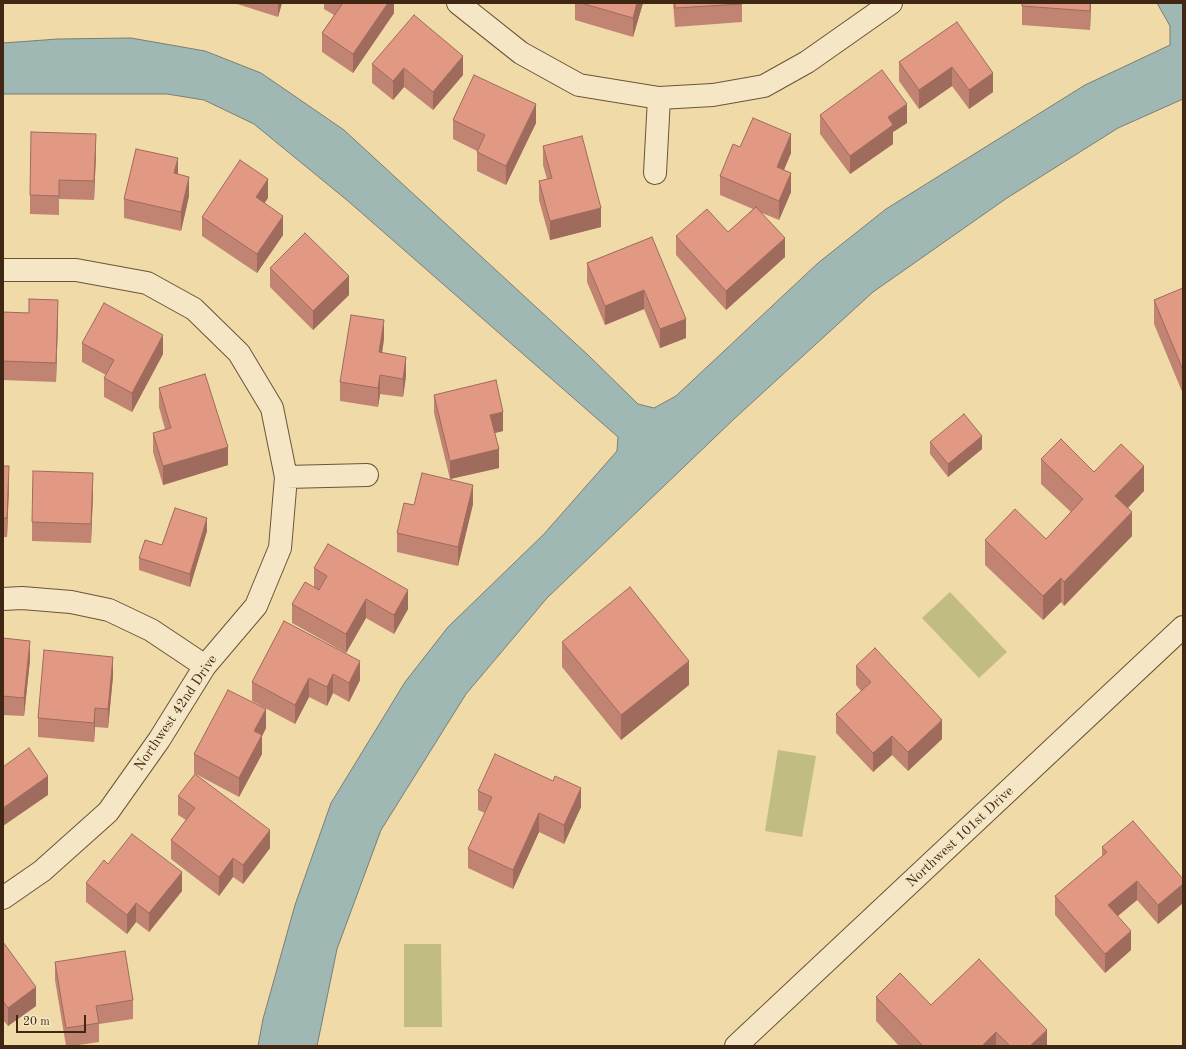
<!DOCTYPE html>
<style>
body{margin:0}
#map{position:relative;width:1186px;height:1049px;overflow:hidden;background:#efdaa8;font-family:"Old Standard TT",serif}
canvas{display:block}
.frame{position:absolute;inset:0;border:4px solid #402714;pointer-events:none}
.scale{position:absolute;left:16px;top:1015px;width:70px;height:18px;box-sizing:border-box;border:2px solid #402714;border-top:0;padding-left:5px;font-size:12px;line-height:14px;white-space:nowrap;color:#402714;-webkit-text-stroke:3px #f5e7c6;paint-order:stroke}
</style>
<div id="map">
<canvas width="1186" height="1049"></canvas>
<div class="frame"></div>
<div class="scale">20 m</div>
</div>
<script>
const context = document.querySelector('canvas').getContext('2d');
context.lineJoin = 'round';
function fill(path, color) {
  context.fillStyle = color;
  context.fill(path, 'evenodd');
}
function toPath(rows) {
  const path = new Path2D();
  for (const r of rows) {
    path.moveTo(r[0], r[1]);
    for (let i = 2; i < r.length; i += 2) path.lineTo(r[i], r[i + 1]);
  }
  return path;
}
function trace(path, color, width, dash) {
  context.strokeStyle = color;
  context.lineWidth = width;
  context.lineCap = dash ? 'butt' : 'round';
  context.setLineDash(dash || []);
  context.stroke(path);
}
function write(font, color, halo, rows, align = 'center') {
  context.font = font + ' "Old Standard TT",serif';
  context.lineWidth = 4;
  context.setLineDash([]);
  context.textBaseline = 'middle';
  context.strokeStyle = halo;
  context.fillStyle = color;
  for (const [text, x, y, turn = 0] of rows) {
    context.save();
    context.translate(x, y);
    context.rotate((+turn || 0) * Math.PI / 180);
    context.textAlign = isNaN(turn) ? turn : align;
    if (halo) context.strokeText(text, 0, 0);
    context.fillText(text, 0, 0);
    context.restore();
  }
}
const green = toPath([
 [950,592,1007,652,979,678,922,618],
 [778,750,816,756,802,837,765,831],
 [404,944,441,944,442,1027,404,1027]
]);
const water = toPath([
 [1157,3,1183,3,1183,99,1118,128,1007,198,873,292,734,419,547,598,466,694,381,830,337,949,317,1046,258,1046,263,1019,295,905,331,803,405,682,448,627,544,534,617,451,618,437,348,201,254,124,204,100,167,94,3,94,3,43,58,39,131,38,205,51,261,73,344,130,588,355,638,404,654,408,676,396,818,263,886,209,1085,85,1170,45,1170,26,1157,3]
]);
const minor = toPath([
 [458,3,521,53,579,85,659,98,713,95,764,86,807,62,891,3],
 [655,173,659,98],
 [3,270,76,270,147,283,194,309,239,353,272,408,286,477,280,548,256,606,205,666,159,740,108,812,42,871,3,898],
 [286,477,367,475],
 [3,599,22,598,71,602,109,610,151,630,205,666],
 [736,1046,1183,627]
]);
const wall = toPath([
 [234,3,282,3,278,17],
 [324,3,394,3,394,13,353,73,322,52,322,33,334,15,324,9],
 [575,3,643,3,633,37,575,20],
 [673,3,742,3,742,22,675,27],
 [1022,3,1091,3,1090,30,1022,25],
 [957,22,993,92,969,109,952,86,919,109,899,81,899,62],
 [372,64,463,75,433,110,404,87,393,100,372,83],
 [820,115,907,123,893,132,893,144,850,174,820,134],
 [453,120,536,123,506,185,477,171,477,151,453,139],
 [543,146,601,227,550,240,539,200,539,181,547,179,543,165],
 [740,147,791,153,784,170,791,192,779,220,762,213,785,257,726,310,676,255,676,236,728,232,753,209,720,195,720,176],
 [96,153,94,200,59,199,59,215,30,214,30,195],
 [178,174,189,196,181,231,124,218,124,199],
 [268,198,264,203,283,235,257,273,202,236,202,217],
 [652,237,686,338,660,348,644,309,605,325,587,282,587,263],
 [270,268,349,295,313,330,270,287],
 [1183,288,1183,394,1154,324,1154,300],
 [3,312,58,319,56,382,3,380],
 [384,339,382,353,406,376,403,397,380,394,378,407,340,401,340,382],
 [82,343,163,354,132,412,104,397,104,378,106,375,82,362],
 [159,388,228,465,163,485,153,452,153,433,165,429,159,407],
 [434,395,503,431,495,433,499,468,450,479,434,413],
 [930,442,982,449,948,477,930,454],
 [1041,459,1094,472,1144,491,1128,508,1132,536,1064,606,1061,602,1043,620,985,565,985,540,1046,539,1071,512,1041,484],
 [3,466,9,485,7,537,3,537],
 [93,492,91,543,32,541,32,522],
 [473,504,458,566,397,552,397,533,414,505],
 [207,531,190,587,139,570,139,558],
 [314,568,408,609,394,634,366,618,346,653,292,623,292,604,314,587],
 [284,621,360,680,349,702,333,693,327,706,309,697,295,724,252,701,252,682],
 [3,638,30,660,24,716,3,715],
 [562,642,689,685,621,740,562,667],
 [856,666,942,739,908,771,892,755,873,772,836,733,836,714,861,691,856,685],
 [113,676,108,728,95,727,94,742,38,737,38,718],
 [266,728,262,736,262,754,239,797,194,773,194,754],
 [478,791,581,807,564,844,539,832,513,889,468,868,468,849,485,813,478,810],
 [178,796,270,848,243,884,233,877,219,896,171,859,171,840,186,820,178,815],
 [1102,847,1183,879,1183,903,1158,924,1137,900,1118,916,1131,950,1105,973,1055,915,1055,896,1102,856],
 [108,864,182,891,149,932,136,922,127,934,86,902,86,883],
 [3,942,36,1006,8,1026,3,1020],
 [55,962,133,1000,133,1019,99,1024,99,1042,72,1046,66,1046,55,980],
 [876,997,931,1005,1047,1046,899,1046,876,1021]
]);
const shadedWall = toPath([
 [278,3,282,3,278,17],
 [388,3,394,3,394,13,353,73,353,54],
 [637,3,643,3,633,37,633,18],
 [1090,3,1091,3,1090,30],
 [463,56,463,75,433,110,433,92],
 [952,67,952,86,919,109,919,90],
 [404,68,404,87,393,100,393,81],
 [993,73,993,92,969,109,969,90],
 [536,104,536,123,506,185,506,166],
 [907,104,907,123,893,132,893,144,850,174,850,156,888,117],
 [96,134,96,153,94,200,94,181],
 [791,134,791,153,777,186,777,167],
 [178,158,178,177,174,173],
 [791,173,791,192,779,220,779,201],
 [189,177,189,196,181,231,181,212],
 [268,179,268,198,256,216,256,197],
 [601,208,601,227,550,240,550,221],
 [283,216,283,235,257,273,257,254],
 [785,238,785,257,726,310,726,291],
 [349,276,349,295,313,330,313,311],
 [644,290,644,309,605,325,605,306],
 [58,300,58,319,56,382,56,363],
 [686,319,686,338,660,348,660,329],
 [384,320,384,339,379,371,379,352],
 [163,335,163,354,132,412,132,393],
 [406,357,406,376,403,397,403,379],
 [380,375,380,394,378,407,378,388],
 [503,412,503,431,490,434,490,415],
 [982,436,982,449,948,477,948,464],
 [228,447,228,465,163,485,163,466],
 [499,449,499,468,450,479,450,461],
 [9,466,9,485,7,537,7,518],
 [1144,466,1144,491,1115,521,1115,496],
 [93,473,93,492,91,543,91,524],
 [473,485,473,504,458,566,458,547],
 [1132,512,1132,536,1064,606,1064,582],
 [207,518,207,531,190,587,190,574],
 [1061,578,1061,602,1043,620,1043,596],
 [408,590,408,609,394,634,394,615],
 [366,599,366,618,346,653,346,634],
 [30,641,30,660,24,716,24,698],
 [113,657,113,676,108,728,108,709],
 [360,661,360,680,349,702,349,683],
 [689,661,689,685,621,740,621,715],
 [333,674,333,693,327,706,327,687],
 [309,678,309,697,295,724,295,705],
 [95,708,95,727,94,742,94,723],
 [266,709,266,728,262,736,262,754,239,797,239,778,254,731],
 [942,720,942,739,908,771,908,752],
 [892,736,892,755,873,772,873,753],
 [48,776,48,795,3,826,3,808],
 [581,788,581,807,564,844,564,825],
 [539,813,539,832,513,889,513,870],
 [270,830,270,848,243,884,243,865],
 [233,858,233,877,219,896,219,877],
 [182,872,182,891,149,932,149,913],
 [1137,881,1137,900,1108,924,1108,905],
 [1183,884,1183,903,1158,924,1158,905],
 [136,903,136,922,127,934,127,915],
 [1131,931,1131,950,1105,973,1105,954],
 [36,987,36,1006,8,1026,8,1008],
 [1047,1030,1047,1046,1030,1046],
 [996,1032,996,1046,982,1046]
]);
const building = toPath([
 [343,3,388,3,353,54,322,33,343,3],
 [581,3,637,3,633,18,581,3],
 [675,3,742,3,742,4,675,8,675,3],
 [1022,3,1090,3,1090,11,1022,6,1022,3],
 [414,15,463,56,433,92,404,68,393,81,372,64,414,15],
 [957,22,993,73,969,90,952,67,919,90,899,62,957,22],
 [882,70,907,104,888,117,893,125,850,156,820,115,882,70],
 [474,75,536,104,506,166,477,152,485,135,453,120,474,75],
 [753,118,791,134,777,167,791,173,779,201,720,176,733,144,740,147,753,118],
 [31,132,96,134,94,181,59,180,59,196,30,195,31,132],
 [582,136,601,208,550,221,539,181,552,178,543,146,582,136],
 [136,149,178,158,174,173,189,177,181,212,124,199,136,149],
 [240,160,268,179,256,197,283,216,257,254,202,217,240,160],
 [756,207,785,238,726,291,676,236,707,209,728,232,756,207],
 [305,233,349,276,313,311,270,268,305,233],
 [652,237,686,319,660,329,644,290,605,306,587,263,652,237],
 [1183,288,1183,370,1154,300,1183,288],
 [29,299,58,300,56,363,3,361,3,312,29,313,29,299],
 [104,303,163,335,132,393,104,378,114,360,82,343,104,303],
 [351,315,384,320,379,352,406,357,403,379,380,375,378,388,340,382,351,315],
 [205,374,228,447,163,466,153,433,171,428,159,388,205,374],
 [496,380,503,412,490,415,499,449,450,461,434,395,496,380],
 [964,414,982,436,948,464,930,442,964,414],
 [1061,439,1094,472,1121,444,1144,466,1115,496,1132,512,1064,582,1061,578,1043,596,985,540,1015,509,1046,539,1083,499,1041,459,1061,439],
 [3,466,9,466,7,518,3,518,3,466],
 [33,471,93,473,91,524,32,522,33,471],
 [422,473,473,485,458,547,397,533,404,503,414,505,422,473],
 [175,508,207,518,190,574,139,558,145,540,162,545,175,508],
 [328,544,408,590,394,615,366,599,346,634,292,604,305,582,319,590,327,576,314,568,328,544],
 [630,587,689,661,621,715,562,642,630,587],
 [284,621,360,661,349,683,333,674,327,687,309,678,295,705,252,682,284,621],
 [3,638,30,641,24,698,3,696,3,638],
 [875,648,942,720,908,752,892,736,873,753,836,714,871,682,856,666,875,648],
 [44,650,113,657,108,709,95,708,94,723,38,718,44,650],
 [228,690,266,709,254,731,262,735,239,778,194,754,228,690],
 [29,748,48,776,3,808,3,767,29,748],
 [495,754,553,781,555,776,581,788,564,825,539,813,513,870,468,849,492,797,478,791,495,754],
 [195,774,270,830,243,865,233,858,219,877,171,840,195,808,178,796,195,774],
 [1133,821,1183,879,1183,884,1158,905,1137,881,1108,905,1131,931,1105,954,1055,896,1107,852,1102,847,1133,821],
 [132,834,182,872,149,913,136,903,127,915,86,883,104,860,108,864,132,834],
 [3,942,36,987,8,1008,3,1001,3,942],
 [125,951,133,1000,96,1006,99,1023,66,1028,55,962,125,951],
 [979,959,1047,1030,1030,1046,1010,1046,996,1032,982,1046,923,1046,876,997,900,973,931,1005,979,959]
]);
const streetNames = [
 ["Northwest 42nd Drive",176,713,-56],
 ["Northwest 101st Drive",960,837,-43]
];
fill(green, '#c1bd82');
fill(water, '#9fb8b4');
trace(water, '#797e74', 1);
trace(minor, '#6c5439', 24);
trace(minor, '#f5e7c6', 22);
fill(wall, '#c28472');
fill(shadedWall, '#9e6b5c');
fill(building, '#e19984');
trace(building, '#9e6b5c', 1);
write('14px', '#402714', '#f5e7c6', streetNames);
</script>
